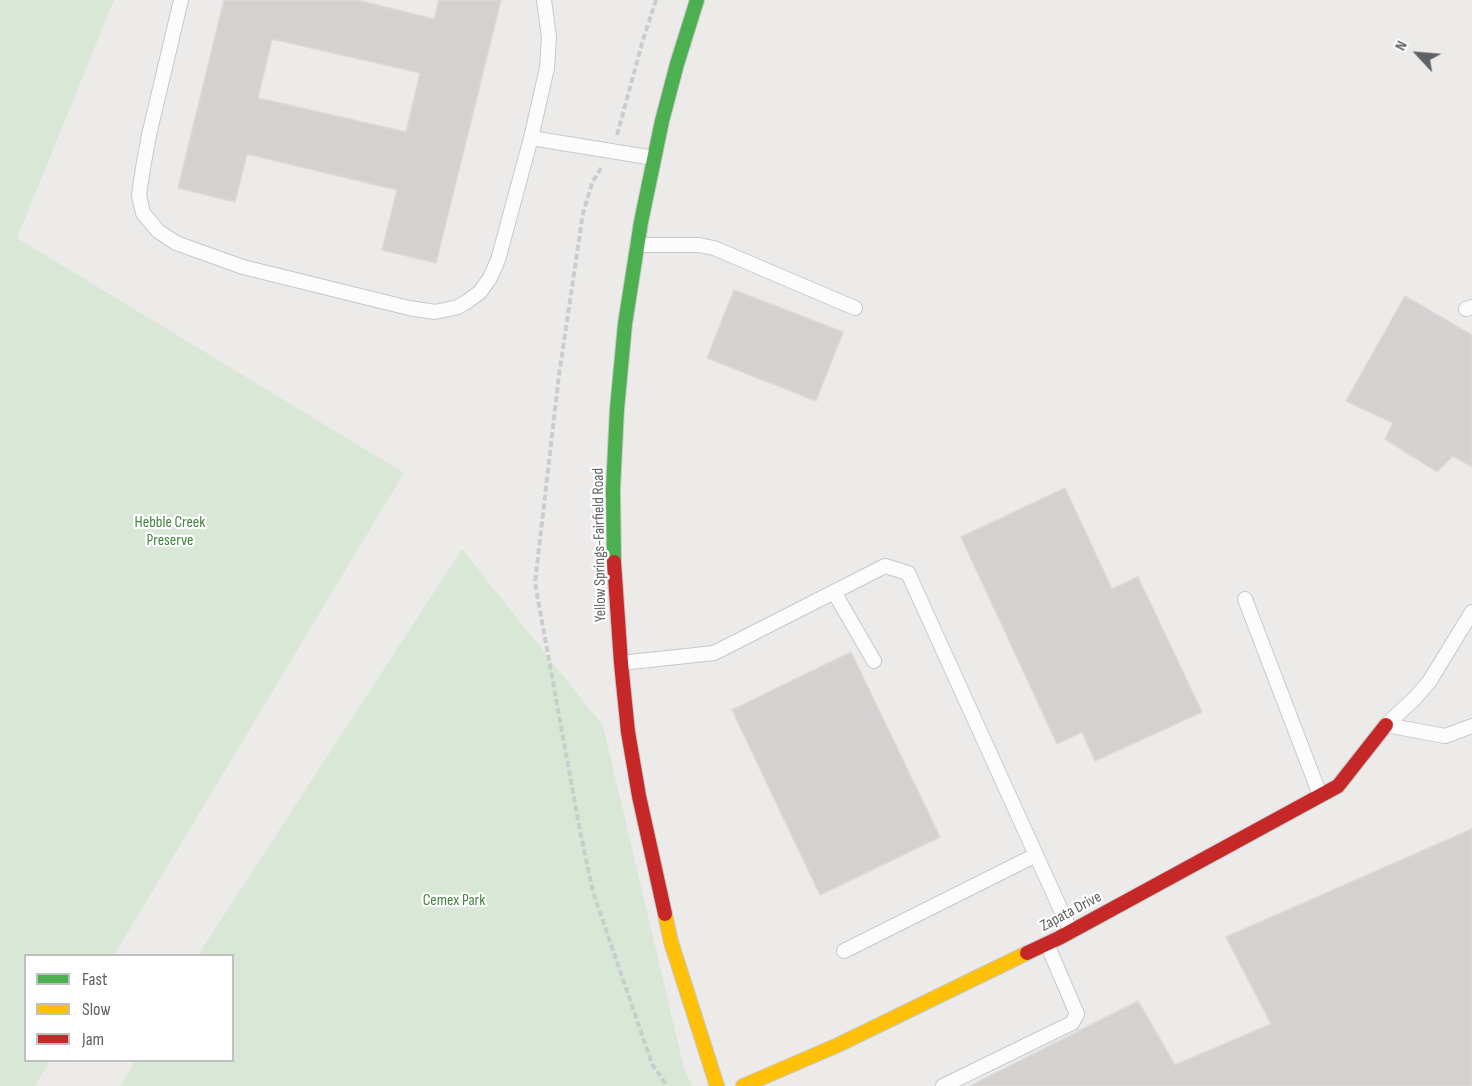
<!DOCTYPE html>
<style>
body{margin:0}
#map{position:relative;width:1472px;height:1086px;overflow:hidden;background:#edebe9;font-family:"Sofia Sans Condensed",sans-serif}
canvas{display:block}
.legend{position:absolute;left:24px;top:954px;width:210px;height:108px;box-sizing:border-box;background:#fff;border:2px solid #bfc0c1;margin:0;padding:8px 10px;list-style:none;font-size:18px;color:#5e6265}
.legend li{display:flex;align-items:center;gap:12px;height:30px}
.legend b{width:30px;border:2px solid #bfc0c1}
.north{position:absolute;left:1388px;top:24px;width:60px;height:60px;-webkit-text-stroke:4px #fff;paint-order:stroke;rotate:296deg;font-size:16px;font-weight:700;line-height:24px;text-align:center;color:#5e6265}
.north::after{content:'';display:block;margin:auto;width:21px;height:27px;background:#5e6265;clip-path:polygon(50% 0,100% 100%,50% 72%,0 100%)}
</style>
<div id="map">
<canvas width="1472" height="1086"></canvas>
<ul class="legend">
<li><b style="height:8px;background:#4caf50"></b>Fast</li>
<li><b style="height:8px;background:#ffc107"></b>Slow</li>
<li><b style="height:8px;background:#c62828"></b>Jam</li>
</ul>
<div class="north">N</div>
</div>
<script>
const context = document.querySelector('canvas').getContext('2d');
context.lineJoin = 'round';
function fill(path, color) {
  context.fillStyle = color;
  context.fill(path, 'evenodd');
}
function toPath(rows) {
  const path = new Path2D();
  for (const r of rows) {
    path.moveTo(r[0], r[1]);
    for (let i = 2; i < r.length; i += 2) path.lineTo(r[i], r[i + 1]);
  }
  return path;
}
function trace(path, color, width, dash) {
  context.strokeStyle = color;
  context.lineWidth = width;
  context.lineCap = dash ? 'butt' : 'round';
  context.setLineDash(dash || []);
  context.stroke(path);
}
function write(font, color, halo, rows, align = 'center') {
  context.font = font + ' "Sofia Sans Condensed",sans-serif';
  context.lineWidth = 4.5;
  context.setLineDash([]);
  context.textBaseline = 'middle';
  context.strokeStyle = halo;
  context.fillStyle = color;
  for (const [text, x, y, turn = 0] of rows) {
    context.save();
    context.translate(x, y);
    context.rotate((+turn || 0) * Math.PI / 180);
    context.textAlign = isNaN(turn) ? turn : align;
    if (halo) context.strokeText(text, 0, 0);
    context.fillText(text, 0, 0);
    context.restore();
  }
}
const green = toPath([
 [0,0,114,0,17,238,404,473,114,955,26,956,26,1060,50,1061,35,1086,0,1086],
 [462,549,603,726,684,1068,692,1086,120,1086,135,1061,232,1060,232,956,198,955]
]);
const building = toPath([
 [224,0,357,0,434,19,439,0,501,0,436,263,382,250,397,190,247,154,235,202,178,188,224,0],
 [272,39,420,73,406,132,258,98,272,39],
 [734,290,843,332,816,401,707,358,734,290],
 [1405,296,1472,335,1472,467,1453,456,1437,472,1385,439,1393,423,1346,401,1405,296],
 [1065,488,1112,589,1138,577,1202,712,1095,761,1082,732,1057,744,961,537,1065,488],
 [851,652,940,837,820,895,732,710,851,652],
 [1472,829,1472,1086,970,1086,1138,1001,1175,1065,1271,1024,1226,937,1472,829]
]);
const path = toPath([
 [617,135,643,40,656,0],
 [601,168,592,183,583,213,559,375,535,583,580,831,593,892,652,1064,667,1086]
]);
const lane = toPath([
 [181,0,149,135,143,168,139,195,143,213,158,231,176,243,243,267,409,308,435,312,458,307,468,301,480,292,490,278,498,260,531,138,547,68,549,37,544,0],
 [531,138,654,158],
 [637,245,699,245,714,248,855,308],
 [1466,309,1472,307],
 [834,592,874,661],
 [1245,599,1320,795],
 [621,663,714,653,885,566,908,573,1071,932],
 [1386,725,1414,699,1429,682,1472,612],
 [1386,725,1445,736,1472,726],
 [844,951,1036,855],
 [943,1086,1072,1023,1077,1014,1047,944]
]);
const fast = toPath([
 [614,562,613,489,617,409,625,324,641,222,662,121,677,64,697,0]
]);
const slow = toPath([
 [665,914,671,942,717,1086],
 [743,1086,838,1045,1027,953]
]);
const jam = toPath([
 [614,562,621,663,628,732,639,796,665,914],
 [1027,953,1059,938,1338,786,1386,725]
]);
const parkNames = [
 ["Hebble Creek",170,523],
 ["Preserve",170,541],
 ["Cemex Park",454,901]
];
const streetNames = [
 ["Yellow Springs-Fairfield Road",600,545,-91],
 ["Zapata Drive",1071,912,-28]
];
fill(green, '#d9e7d6');
fill(building, '#d4d2d1');
trace(building, '#dcdad8', 1.5);
trace(lane, '#c8c8c8', 16);
trace(fast, '#c7c8c8', 16);
trace(slow, '#c7c8c8', 16);
trace(jam, '#c7c8c8', 16);
trace(path, '#cacdcb', 4, [6, 3]);
trace(lane, '#fcfcfc', 14);
trace(fast, '#4caf50', 14);
trace(slow, '#ffc107', 14);
trace(jam, '#c62828', 14);
write('16px', '#428340', '#fff', parkNames);
write('16px', '#5e6265', '#fff', streetNames);
</script>
